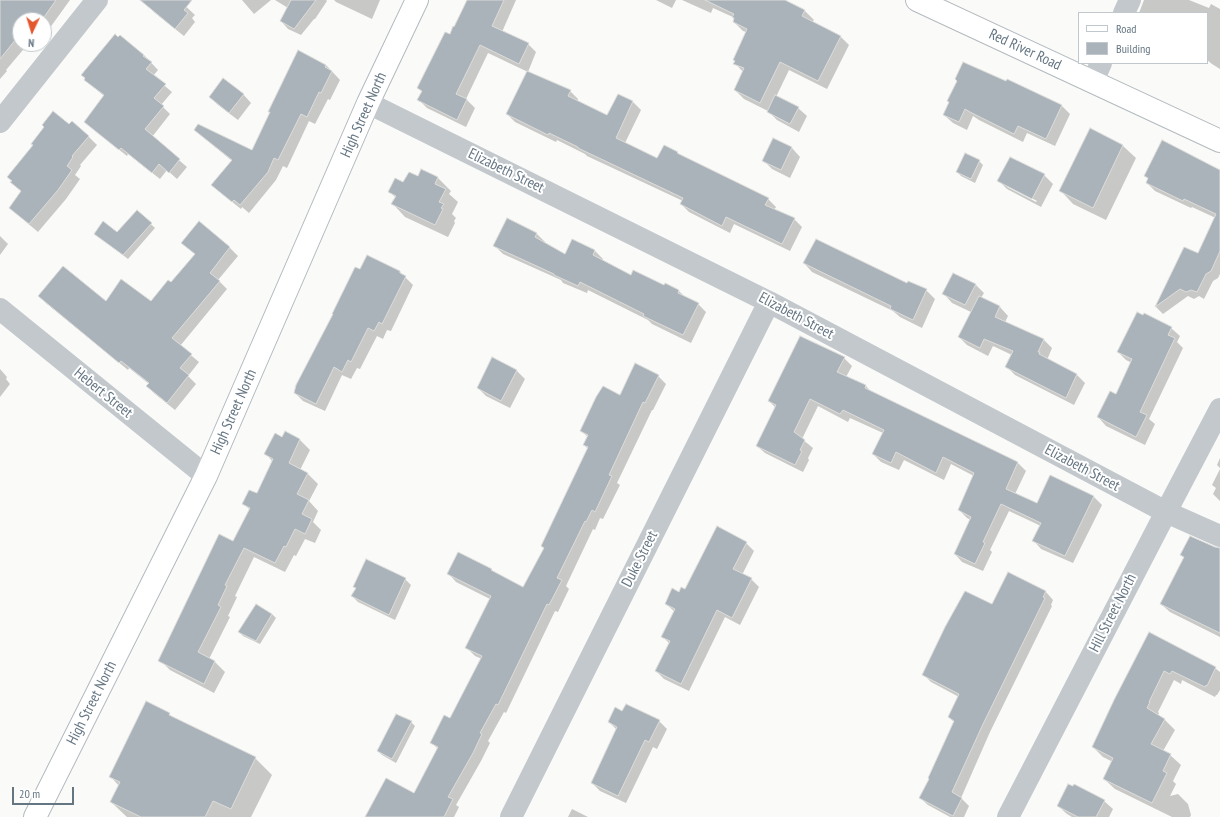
<!DOCTYPE html>
<style>
body{margin:0}
#map{position:relative;width:1220px;height:817px;overflow:hidden;background:#fafaf8;font-family:"PT Sans Narrow",sans-serif}
canvas{display:block}
.legend{position:absolute;left:1078px;top:12px;width:130px;height:52px;box-sizing:border-box;background:#fff;border:1px solid #c1c8cd;margin:0;padding:5px 7px;list-style:none;font-size:12px;color:#657683}
.legend li{display:flex;align-items:center;gap:8px;height:20px}
.legend b{width:20px;border:1px solid #c1c8cd}
.north{position:absolute;left:12px;top:12px;width:40px;height:40px;box-sizing:border-box;background:#fff;border:1px solid #c1c8cd;border-radius:50%;rotate:184deg;font-size:11px;font-weight:700;line-height:16px;text-align:center;color:#657683}
.north::after{content:'';display:block;margin:auto;width:14px;height:18px;background:#e4572e;clip-path:polygon(50% 0,100% 100%,50% 72%,0 100%)}
.scale{position:absolute;left:12px;top:787px;width:62px;height:18px;box-sizing:border-box;border:2px solid #657683;border-top:0;padding-left:5px;font-size:12px;line-height:14px;white-space:nowrap;color:#657683;-webkit-text-stroke:3px #fff;paint-order:stroke}
</style>
<div id="map">
<canvas width="1220" height="817"></canvas>
<ul class="legend">
<li><b style="height:5px;background:#fff"></b>Road</li>
<li><b style="height:11px;background:#aab3b9"></b>Building</li>
</ul>
<div class="north">N</div>
<div class="scale">20 m</div>
</div>
<script>
const context = document.querySelector('canvas').getContext('2d');
context.lineJoin = 'round';
function fill(path, color) {
  context.fillStyle = color;
  context.fill(path, 'evenodd');
}
function toPath(rows) {
  const path = new Path2D();
  for (const r of rows) {
    path.moveTo(r[0], r[1]);
    for (let i = 2; i < r.length; i += 2) path.lineTo(r[i], r[i + 1]);
  }
  return path;
}
function trace(path, color, width, dash) {
  context.strokeStyle = color;
  context.lineWidth = width;
  context.lineCap = dash ? 'butt' : 'round';
  context.setLineDash(dash || []);
  context.stroke(path);
}
function write(font, color, halo, rows, align = 'center') {
  context.font = font + ' "PT Sans Narrow",sans-serif';
  context.lineWidth = 4;
  context.setLineDash([]);
  context.textBaseline = 'middle';
  context.strokeStyle = halo;
  context.fillStyle = color;
  for (const [text, x, y, turn = 0] of rows) {
    context.save();
    context.translate(x, y);
    context.rotate((+turn || 0) * Math.PI / 180);
    context.textAlign = isNaN(turn) ? turn : align;
    if (halo) context.strokeText(text, 0, 0);
    context.fillText(text, 0, 0);
    context.restore();
  }
}
const shadow = toPath([
 [10,0,70,0,44,36,44,20,20,20,20,44,28,44,6,70,7,71,0,79,0,12],
 [143,0,179,0,195,15,192,18,195,22,184,36,155,13],
 [242,0,271,0,254,14],
 [275,0,326,0,327,1,315,19,314,19,301,35,288,29,281,21,288,8],
 [334,0,380,0,372,19,336,2],
 [468,0,516,0,502,32,528,44,536,52,528,72,488,53,466,99,475,108,466,127,427,108,419,100,422,92,418,88,450,35],
 [656,0,676,0,672,8],
 [682,0,779,0,805,11,814,20,812,22,840,36,849,45,827,89,789,70,776,97,798,108,807,116,799,132,777,120,768,111,744,99,735,90,743,72,735,63,746,32,743,31,734,22,735,18,713,8,711,13],
 [1144,0,1189,0,1209,8,1211,4,1220,9,1220,69,1212,64,1207,60,1207,13,1139,13],
 [120,36,144,55,158,70,153,76,172,92,161,105,170,114,152,137,187,167,177,179,167,170,160,179,128,154,127,156,93,129,104,96,85,80],
 [326,65,340,80,330,100,328,99,315,124,309,121,287,168,283,166,276,180,249,213,242,207,241,209,221,193,232,161,204,138,196,130,252,151,271,113,269,111],
 [958,81,1061,105,1070,114,1055,146,1027,133,1023,142,979,120,973,116,967,130,953,123,944,115],
 [570,91,578,99,577,102,608,117,618,95,633,102,641,110,625,143,658,159,677,152,681,156,768,199,776,207,774,210,794,219,802,227,790,251,734,224,730,233,689,212,681,204,683,201,587,156,585,154,557,140,556,142,515,122,507,114],
 [243,94,251,103,238,120,218,105,210,97],
 [69,126,88,136,97,145,80,165,81,166,75,175,80,179,66,199,38,232,19,216,22,192,12,182],
 [1091,129,1123,146,1136,158,1106,220,1073,204,1061,191],
 [774,140,792,148,800,157,790,178,772,169,764,161],
 [1010,158,1044,175,1053,184,1041,207,1007,189,999,181],
 [1007,185,1037,201,1036,202,1007,187],
 [979,161,983,165,975,183,961,176,957,172],
 [1216,168,1220,170,1220,220,1192,207,1191,208,1155,191,1147,183,1149,179,1145,176,1215,169],
 [422,170,438,178,451,191,449,194,458,202,452,214,456,218,454,221,455,223,448,237,405,217,393,204,396,198,389,191,404,184,419,178],
 [137,211,155,228,128,259,95,234,117,233],
 [507,220,537,234,545,242,544,244,565,256,595,251,603,259,602,261,631,276,679,291,686,298,698,304,706,312,691,343,652,324,648,320,588,290,587,293,563,283,561,280,503,254,494,245],
 [199,223,230,248,238,256,218,280,227,289,180,346,199,362,188,376,196,384,175,410,155,394,147,386,149,384,129,368,128,370,47,304,39,296,106,302,151,302,171,284,196,255,182,243],
 [1220,230,1220,274,1218,278,1213,281,1204,299,1199,296,1194,299,1188,296,1163,314,1156,307,1185,248,1198,254],
 [0,236,8,244,0,255],
 [804,263,907,285,926,290,935,299,922,328,900,317,893,311,812,272],
 [361,270,400,272,413,285,391,331,387,330,383,339,377,336,360,369,357,368,351,379,342,375,325,411,303,401,295,393],
 [975,284,984,293,981,298,1000,307,1008,316,1005,322,1044,340,1052,348,1047,360,1077,375,1085,383,1074,405,1015,375,1007,367,1012,355,993,346,988,356,967,345,959,337,971,312,952,303,944,294],
 [1171,328,1180,336,1177,342,1183,348,1149,419,1155,424,1145,445,1106,426,1098,417,1116,395,1132,363,1126,360,1118,352],
 [844,358,852,366,846,377,866,386,873,394,1018,463,1026,471,1015,494,1037,505,1050,476,1094,497,1102,505,1073,563,1041,549,1034,541,1041,526,1009,511,990,550,992,552,983,571,962,562,955,554,971,520,967,518,959,510,974,476,951,464,944,480,904,460,899,470,881,462,873,454,883,433,850,418,848,422,818,406,802,439,813,448,808,458,809,460,803,472,765,453,757,446,776,408,769,401],
 [0,369,7,377,6,379,10,384,0,397],
 [516,370,525,379,510,408,486,396,478,388],
 [658,376,666,384,653,410,652,410,617,483,620,485,603,519,600,518,595,530,593,529,566,586,569,589,558,612,555,611,506,713,504,712,488,741,490,743,481,761,456,805,459,807,454,817,366,817,415,795,438,749,432,743,450,719,482,659,475,656,467,648,490,599,456,582,448,573,491,570,495,573,523,588,544,548,542,546,588,449,584,445,588,437,581,431,620,397],
 [286,433,300,440,310,450,300,470,308,474,318,484,309,501,318,511,313,522,321,530,315,543,305,539,296,556,294,555,285,572,254,557,235,596,237,597,228,616,230,617,209,659,215,662,225,672,214,693,170,670,160,660,234,543,250,510,244,504,257,495,273,462,266,454,283,438],
 [1220,458,1220,468,1217,465],
 [1220,469,1220,501,1213,494,1216,488,1212,485],
 [746,543,754,551,742,575,751,579,759,587,740,625,725,617,689,691,664,679,656,671,670,644,663,637,675,612,666,604,679,593,686,590],
 [1215,548,1220,549,1220,637,1170,612,1161,604,1185,559,1181,555],
 [1008,573,1046,592,1053,600,1051,605,1052,606,990,732,961,798,969,806,964,817,950,817,928,805,920,798,930,779,955,723,949,717,959,697,931,682,924,675,992,606],
 [405,579,411,585,395,620,358,602,352,596,356,589,354,587],
 [272,614,276,618,260,644,243,636,239,632],
 [1149,634,1215,668,1220,672,1220,690,1217,695,1216,695,1215,697,1182,680,1181,684,1174,680,1158,712,1159,713,1158,716,1165,720,1175,730,1163,751,1170,755,1181,765,1173,781,1176,784,1170,796,1178,794,1188,804,1191,815,1190,817,1172,817,1115,789,1104,779,1113,762,1103,757,1093,747],
 [622,712,659,721,667,729,657,749,653,747,626,803,600,791,592,783,617,730,609,722],
 [169,714,174,718,255,758,272,775,251,817,127,817,111,802,119,786,111,777],
 [411,722,415,726,396,763,382,755,378,751],
 [1073,787,1104,801,1113,809,1109,817,1072,817,1067,814,1058,806],
 [572,809,588,817,568,817]
]);
const building = toPath([
 [0,0,56,0,42,20,20,20,20,34,0,59,0,0],
 [140,0,192,0,184,10,188,13,175,29,140,0],
 [291,0,316,0,294,29,280,21,291,0],
 [467,0,504,0,492,26,529,43,519,64,480,45,456,94,467,99,457,120,417,100,422,91,417,88,445,32,450,34,453,26,454,27,467,0],
 [705,0,785,0,805,10,802,16,841,36,818,81,780,62,760,103,734,90,744,68,733,64,735,61,733,60,747,29,733,22,734,18,732,17,734,14,705,0],
 [115,34,118,37,120,35,144,55,143,56,152,62,146,69,166,84,154,98,164,106,145,129,180,159,169,173,159,164,152,173,121,148,119,150,84,122,104,95,84,80,85,78,81,75,115,34],
 [298,50,326,65,325,67,332,71,321,93,319,92,307,117,301,114,278,160,274,158,268,172,240,205,234,200,232,202,211,185,232,160,194,130,198,124,252,150,270,112,268,112,298,50],
 [963,62,1006,81,1007,79,1062,105,1046,139,1018,126,1014,134,970,112,965,109,959,122,943,115,949,102,947,101,957,81,955,79,963,62],
 [527,71,571,90,568,96,607,115,618,94,633,101,616,138,657,158,664,145,678,152,677,153,769,198,765,205,795,218,782,244,726,217,722,226,680,204,683,198,578,148,578,147,549,133,548,135,506,114,527,71],
 [223,78,244,94,229,113,209,97,223,78],
 [775,95,799,107,790,124,767,112,775,95],
 [53,111,69,124,72,121,89,136,72,156,73,157,67,166,72,170,58,190,29,224,9,208,21,191,10,182,12,181,7,177,33,145,31,144,44,127,42,125,53,111],
 [1090,128,1123,145,1093,208,1059,191,1090,128],
 [773,138,792,147,781,170,762,161,773,138],
 [1162,140,1220,170,1220,251,1211,271,1206,274,1197,292,1191,290,1186,292,1180,289,1155,307,1184,247,1198,253,1216,214,1184,199,1183,201,1146,183,1148,178,1144,176,1162,140],
 [965,153,980,160,971,179,956,172,965,153],
 [1010,157,1045,174,1032,199,997,181,1010,157],
 [421,169,438,177,435,184,446,189,439,202,444,204,441,208,443,209,435,225,391,204,396,196,388,192,395,178,403,182,409,172,418,176,421,169],
 [137,210,152,223,123,255,94,234,103,221,117,232,137,210],
 [507,218,537,233,535,237,565,254,572,239,595,250,593,255,631,275,633,270,664,285,665,283,679,290,678,293,699,303,683,335,643,316,644,314,580,282,578,286,554,275,554,274,493,246,507,218],
 [199,221,230,247,210,273,220,281,172,338,192,354,180,368,189,375,167,403,146,386,149,383,121,361,119,363,38,296,63,266,106,301,121,279,151,301,168,280,171,282,195,254,181,243,199,221],
 [816,239,907,283,908,281,927,289,913,320,890,309,891,306,803,263,816,239],
 [367,255,400,271,400,273,406,276,382,324,379,322,374,331,368,328,351,362,348,360,342,372,334,367,316,404,294,393,296,385,333,314,332,314,355,267,360,269,367,255],
 [953,273,976,284,965,305,942,294,953,273],
 [979,296,1000,306,995,317,1044,339,1038,352,1040,352,1039,354,1077,374,1066,398,1005,367,1013,351,984,339,980,348,958,337,979,296],
 [1137,312,1143,315,1144,313,1172,327,1168,335,1175,338,1140,412,1147,415,1136,437,1097,417,1110,391,1116,394,1132,359,1117,352,1137,312],
 [800,336,845,357,837,372,866,385,865,388,1018,462,1006,489,1037,503,1050,475,1094,496,1065,556,1032,541,1041,523,1001,504,983,542,985,543,975,564,954,554,971,517,958,510,974,473,943,457,936,473,896,452,891,463,872,454,884,430,843,410,840,414,810,399,794,432,805,440,800,450,802,451,795,465,756,446,776,405,768,401,800,336],
 [492,357,517,370,501,401,477,388,492,357],
 [635,363,659,375,645,403,643,402,609,475,612,476,595,512,592,510,586,522,585,521,557,578,562,580,549,605,547,604,498,705,496,704,480,733,482,734,473,753,448,797,453,799,444,817,365,817,386,778,414,793,438,747,430,743,444,715,450,718,482,656,465,648,491,596,447,574,458,552,492,569,491,570,523,587,544,548,541,546,588,447,583,445,588,435,580,431,596,397,603,386,620,395,635,363],
 [285,431,300,439,289,463,308,473,297,494,309,500,302,514,312,519,305,534,295,529,286,547,284,546,275,563,244,548,225,585,227,586,218,605,221,607,198,652,215,661,204,684,158,661,219,534,233,541,250,508,242,504,249,490,257,493,273,459,264,454,275,433,282,437,285,431],
 [717,526,747,542,733,569,752,578,732,618,717,610,681,684,655,671,670,641,661,637,675,609,665,604,672,588,679,592,681,587,685,589,717,526],
 [1190,536,1215,547,1220,548,1220,633,1160,604,1184,557,1180,555,1190,536],
 [366,559,406,578,389,615,351,596,356,588,353,587,366,559],
 [1008,572,1046,591,1043,597,1045,598,983,724,952,792,962,798,953,816,919,798,929,779,928,778,954,721,948,717,959,694,922,675,945,627,965,591,992,604,1008,572],
 [256,604,272,614,256,641,238,632,256,604],
 [1149,632,1216,667,1207,686,1206,685,1205,687,1172,671,1170,674,1164,671,1149,702,1150,702,1147,708,1165,719,1151,744,1171,754,1163,771,1167,773,1152,803,1103,779,1113,758,1092,747,1114,700,1149,632],
 [146,701,170,713,169,715,256,757,231,809,213,801,205,817,141,817,110,802,120,782,109,777,146,701],
 [626,704,660,720,649,742,645,740,618,796,591,783,617,727,608,722,615,707,622,711,626,704],
 [396,714,412,721,392,759,377,751,396,714],
 [1068,784,1073,786,1074,784,1105,800,1096,817,1078,817,1057,806,1068,784]
]);
const street = toPath([
 [1124,13,1130,0],
 [1093,81,1101,63],
 [368,103,769,302,1166,512,1220,536],
 [0,122,97,0],
 [0,309,206,476],
 [511,817,769,302],
 [1008,817,1166,512,1220,409]
]);
const secondary = toPath([
 [917,0,1220,141],
 [35,817,206,476,368,103,417,0]
]);
const streetNames = [
 ["Red River Road",1025,50,25],
 ["High Street North",364,115,-66],
 ["Elizabeth Street",506,171,26],
 ["Elizabeth Street",796,316,28],
 ["Hebert Street",103,393,39],
 ["High Street North",234,412,-66],
 ["Elizabeth Street",1082,468,28],
 ["Duke Street",640,559,-63],
 ["Hill Street North",1113,613,-63],
 ["High Street North",92,703,-63]
];
fill(shadow, '#0003');
fill(building, '#aab3b9');
trace(building, '#dcdcda', 1);
trace(secondary, '#b3babf', 24);
trace(street, '#c3c8cc', 22);
trace(secondary, '#fff', 22);
write('15px', '#657683', '#fff', streetNames);
</script>
